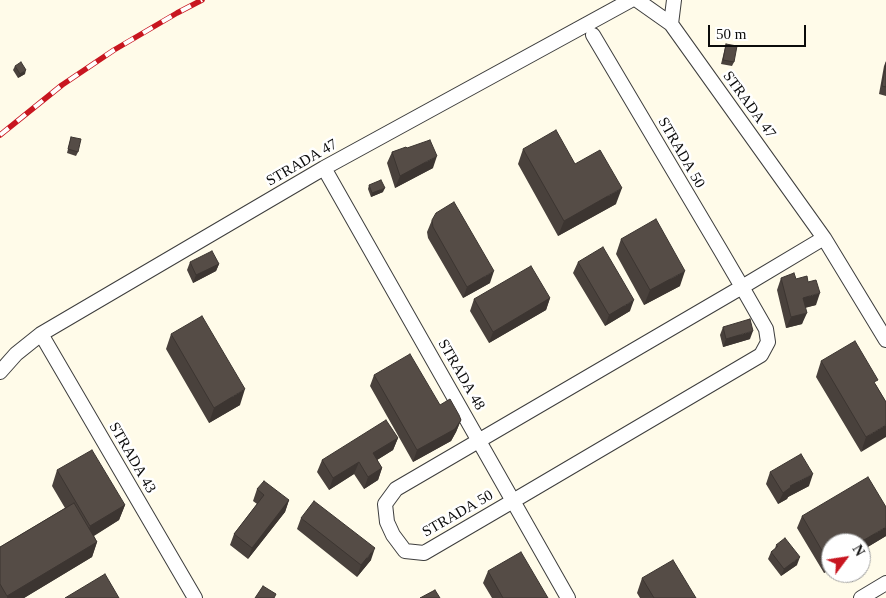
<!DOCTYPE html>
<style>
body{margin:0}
#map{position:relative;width:886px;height:598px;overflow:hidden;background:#fffbe9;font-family:Georgia,serif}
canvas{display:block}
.north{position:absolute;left:821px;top:533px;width:50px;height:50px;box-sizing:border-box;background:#fff;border:1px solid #9d9d9d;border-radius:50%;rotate:59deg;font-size:14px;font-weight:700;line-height:20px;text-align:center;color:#0b0b0b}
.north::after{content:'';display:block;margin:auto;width:18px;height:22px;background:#c81620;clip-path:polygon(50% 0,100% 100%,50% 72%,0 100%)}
.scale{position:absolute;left:708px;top:25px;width:98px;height:22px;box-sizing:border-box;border:2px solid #0b0b0b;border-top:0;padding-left:6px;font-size:15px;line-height:18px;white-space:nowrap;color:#0b0b0b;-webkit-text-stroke:4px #fff;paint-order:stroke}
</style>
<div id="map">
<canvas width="886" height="598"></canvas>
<div class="north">N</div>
<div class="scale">50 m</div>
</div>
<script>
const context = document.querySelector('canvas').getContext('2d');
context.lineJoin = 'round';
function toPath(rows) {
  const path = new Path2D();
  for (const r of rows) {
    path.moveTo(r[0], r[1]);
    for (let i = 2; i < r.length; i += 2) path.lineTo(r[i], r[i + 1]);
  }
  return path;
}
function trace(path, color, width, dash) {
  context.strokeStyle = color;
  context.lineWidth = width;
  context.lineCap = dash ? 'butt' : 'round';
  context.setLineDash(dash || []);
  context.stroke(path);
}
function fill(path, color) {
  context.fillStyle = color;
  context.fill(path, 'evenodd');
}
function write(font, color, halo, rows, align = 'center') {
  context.font = font + ' Georgia,serif';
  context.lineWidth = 5;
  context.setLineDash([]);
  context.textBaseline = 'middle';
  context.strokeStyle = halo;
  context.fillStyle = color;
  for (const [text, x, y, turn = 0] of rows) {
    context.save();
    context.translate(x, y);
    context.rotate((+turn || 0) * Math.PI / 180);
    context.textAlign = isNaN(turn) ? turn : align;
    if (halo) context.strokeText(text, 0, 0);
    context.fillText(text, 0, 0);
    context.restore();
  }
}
const minor = toPath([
 [637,0,671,24,824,238,886,340],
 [671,24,674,0],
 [593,35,721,251,742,287,766,329,768,342,761,355,513,501,424,553,405,551,393,535,387,522,385,504,396,489,480,440,742,287,824,238],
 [324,168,568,598],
 [41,334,195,598],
 [0,372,16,354,41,334,324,168,631,0],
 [861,598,886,583]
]);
const rail = toPath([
 [0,135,62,85,114,50,177,13,202,0]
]);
const wall = toPath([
 [726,44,734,62,732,66,721,64],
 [886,61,886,96,879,94,884,66],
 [15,66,25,74,18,78,13,70],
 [71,137,78,152,76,156,67,153],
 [407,148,433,168,395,188,387,163,392,152],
 [523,149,575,164,616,204,558,236,518,164],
 [369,185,383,192,371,197,368,189],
 [432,220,490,283,463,298,428,238,427,232],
 [621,239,680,286,644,305,616,254],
 [190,262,219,264,216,271,193,283,187,270],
 [578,262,630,311,605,326,573,273],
 [781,278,796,279,816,305,805,308,802,324,786,328,777,290],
 [550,298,546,310,489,343,470,311,474,299],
 [723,327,750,339,723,347,720,335],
 [171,334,240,405,209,423,166,349],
 [821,361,876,385,886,402,861,452,816,377],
 [374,375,440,405,461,420,456,432,451,441,413,462,370,386],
 [398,438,393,450,377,460,382,468,378,480,364,489,354,474,329,490,317,472,322,460],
 [57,470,125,505,119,520,94,536,97,542,92,557,24,598,0,598,0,547,65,508,52,486],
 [770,472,809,486,788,497,787,499,778,504,766,484],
 [257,489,289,500,285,512,248,559,230,545,234,534,257,504,253,501],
 [802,516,886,536,861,551,861,543,831,569,824,573,797,528],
 [301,518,371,560,357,577,297,529],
 [776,545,797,565,781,576,768,559,771,552,775,549],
 [488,571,548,598,492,598,483,583],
 [642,578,696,598,640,598,637,593]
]);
const shadedWall = toPath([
 [26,70,25,74,18,78,20,74],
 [437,156,433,168,395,188,400,176],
 [385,188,383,192,371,197,372,193],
 [622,188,616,204,558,236,564,221],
 [219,264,216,271,193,283,196,275],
 [494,271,490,283,463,298,467,287],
 [685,271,680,286,644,305,650,290],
 [820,293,816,305,799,309,803,298],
 [550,298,546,310,489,343,493,332],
 [634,300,630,311,605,326,609,315],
 [807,313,802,324,786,328,791,317],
 [753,331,750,339,723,347,726,339],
 [245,389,240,405,209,423,214,408],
 [461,420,456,432,451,441,413,462,417,450],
 [886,425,886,437,861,452,866,437],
 [398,438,393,450,369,465,373,453],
 [359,462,354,474,329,490,333,478],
 [382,468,378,480,364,489,368,477],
 [813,474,809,486,788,497,787,499,778,504,783,493,790,486],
 [289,500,285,512,248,559,252,548],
 [125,505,119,520,85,541,90,526],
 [886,527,886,536,861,551,861,543,859,543],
 [97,542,92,557,24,598,7,598,7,596],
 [375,548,371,560,357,577,361,565],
 [800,557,797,565,781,576,784,569],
 [831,560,831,569,824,573,828,561]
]);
const building = toPath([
 [726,44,737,46,734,62,723,60,726,44],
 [21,62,26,70,20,74,15,66,21,62],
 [886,63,886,87,882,86,886,63],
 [556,130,575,164,600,150,622,188,564,221,523,149,556,130],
 [71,137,81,139,78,152,68,149,71,137],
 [430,140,437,156,400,176,392,152,406,147,407,148,430,140],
 [381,180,385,188,372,193,369,185,381,180],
 [454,202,494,271,467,287,433,227,432,220,436,213,454,202],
 [656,219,685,271,650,290,621,239,656,219],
 [603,247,634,300,609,315,578,262,603,247],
 [212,251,219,264,196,275,190,262,212,251],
 [531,266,550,298,493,332,474,299,531,266],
 [794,273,796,279,807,276,808,282,816,280,820,293,803,298,807,313,791,317,781,278,794,273],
 [202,316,245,389,214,408,171,334,202,316],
 [750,319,753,331,726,339,723,327,750,319],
 [855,341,878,380,874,382,886,402,886,425,866,437,821,361,855,341],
 [410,354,440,405,450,399,459,415,461,420,455,429,417,450,374,375,410,354],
 [386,420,398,438,373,453,382,468,368,477,359,462,333,478,322,460,386,420],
 [92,450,125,505,90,526,57,470,92,450],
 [801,454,813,474,790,486,791,487,783,493,770,472,801,454],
 [868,477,886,507,886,527,859,543,831,543,831,560,828,561,802,516,868,477],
 [264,481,289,500,252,548,234,534,264,495,257,489,264,481],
 [314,501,375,548,361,565,301,518,314,501],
 [74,503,97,542,7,596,0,584,0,547,74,503],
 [785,538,800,557,784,569,771,552,778,546,776,545,785,538],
 [521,552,548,598,503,598,488,571,521,552],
 [673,560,696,598,654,598,642,578,673,560],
 [105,574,119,598,65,598,105,574],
 [263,586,276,594,274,598,255,598,263,586],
 [435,590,440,598,420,598,435,590]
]);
const streetNames = [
 ["STRADA 47",749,105,54],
 ["STRADA 50",681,153,60],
 ["STRADA 47",302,163,-30],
 ["STRADA 48",461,375,60],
 ["STRADA 43",132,458,60],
 ["STRADA 50",458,514,-30]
];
trace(minor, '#3e3e3e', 16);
trace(minor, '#fff', 14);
trace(rail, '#c81620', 5.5);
trace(rail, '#fff', 4, [11]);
fill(wall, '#49413c');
fill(shadedWall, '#3c3531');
fill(building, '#554c46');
trace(building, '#3c3531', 1);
write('15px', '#0b0b0b', '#fff', streetNames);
</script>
